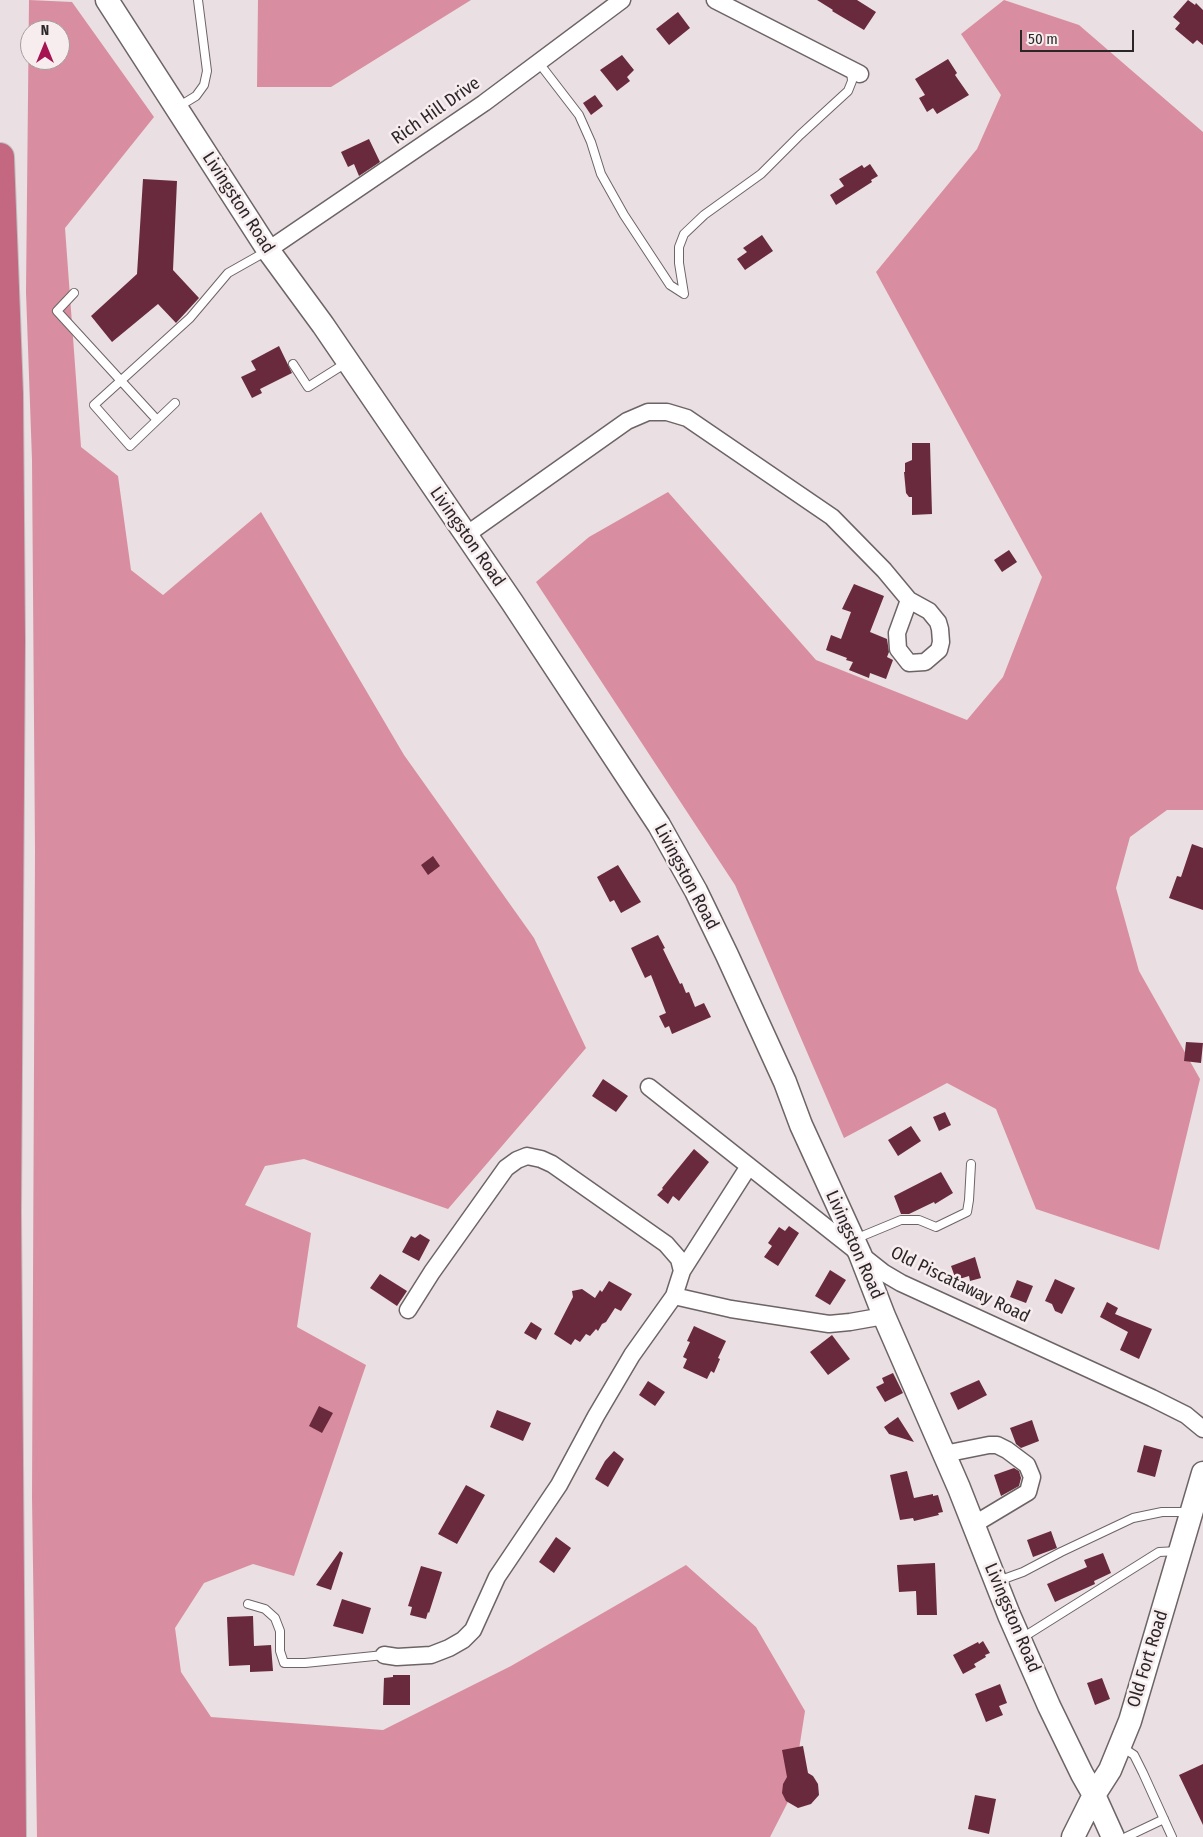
<!DOCTYPE html>
<style>
body{margin:0}
#map{position:relative;width:1203px;height:1837px;overflow:hidden;background:#eadfe2;font-family:"Fira Sans Condensed",sans-serif}
canvas{display:block}
.north{position:absolute;left:20px;top:20px;width:50px;height:50px;box-sizing:border-box;background:#f7edef;border:1px solid #a59e9f;border-radius:50%;rotate:0deg;font-size:14px;font-weight:700;line-height:20px;text-align:center;color:#2b2728}
.north::after{content:'';display:block;margin:auto;width:18px;height:22px;background:#a61451;clip-path:polygon(50% 0,100% 100%,50% 72%,0 100%)}
.scale{position:absolute;left:1020px;top:30px;width:114px;height:22px;box-sizing:border-box;border:2px solid #2b2728;border-top:0;padding-left:6px;font-size:15px;line-height:18px;white-space:nowrap;color:#2b2728;-webkit-text-stroke:4px #f7edef;paint-order:stroke}
</style>
<div id="map">
<canvas width="1203" height="1837"></canvas>
<div class="north">N</div>
<div class="scale">50 m</div>
</div>
<script>
const context = document.querySelector('canvas').getContext('2d');
context.lineJoin = 'round';
function fill(path, color) {
  context.fillStyle = color;
  context.fill(path, 'evenodd');
}
function toPath(rows) {
  const path = new Path2D();
  for (const r of rows) {
    path.moveTo(r[0], r[1]);
    for (let i = 2; i < r.length; i += 2) path.lineTo(r[i], r[i + 1]);
  }
  return path;
}
function trace(path, color, width, dash) {
  context.strokeStyle = color;
  context.lineWidth = width;
  context.lineCap = dash ? 'butt' : 'round';
  context.setLineDash(dash || []);
  context.stroke(path);
}
function write(font, color, halo, rows, align = 'center') {
  context.font = font + ' "Fira Sans Condensed",sans-serif';
  context.lineWidth = 5;
  context.setLineDash([]);
  context.textBaseline = 'middle';
  context.strokeStyle = halo;
  context.fillStyle = color;
  for (const [text, x, y, turn = 0] of rows) {
    context.save();
    context.translate(x, y);
    context.rotate((+turn || 0) * Math.PI / 180);
    context.textAlign = isNaN(turn) ? turn : align;
    if (halo) context.strokeText(text, 0, 0);
    context.fillText(text, 0, 0);
    context.restore();
  }
}
const forest = toPath([
 [29,0,72,2,154,117,65,228,81,447,118,476,131,570,163,595,261,512,404,755,534,938,586,1048,448,1209,304,1159,265,1166,245,1205,311,1233,297,1327,366,1365,294,1576,253,1564,204,1583,175,1628,181,1672,211,1717,383,1730,511,1666,686,1565,756,1627,805,1711,792,1794,770,1837,37,1837,32,1497,35,851,32,460,26,292],
 [30,30,60,30,60,60,30,60],
 [258,0,471,0,331,87,257,87],
 [1004,0,1079,25,1203,132,1203,810,1167,810,1130,837,1116,888,1139,971,1200,1079,1159,1250,1036,1209,996,1109,947,1083,844,1138,735,885,536,582,589,537,668,492,816,660,967,720,1003,677,1042,577,876,272,977,149,1001,95,961,34]
]);
const building = toPath([
 [817,0,857,0,876,12,864,30,832,11,833,10],
 [1188,0,1195,5,1196,3,1203,10,1203,45,1197,40,1193,44,1175,29,1180,23,1173,17],
 [678,12,690,28,669,45,656,29],
 [622,55,634,70,627,77,630,81,617,91,600,70],
 [948,59,957,73,955,75,969,95,937,114,933,108,927,112,919,98,925,95,915,79],
 [595,95,603,106,591,115,583,103],
 [369,139,380,162,359,176,354,164,348,167,341,152],
 [870,164,878,176,871,180,872,182,836,205,830,195,844,186,839,179,862,165,864,168],
 [143,179,177,181,173,270,199,298,176,323,158,304,112,342,91,316,137,274],
 [762,235,773,251,745,270,737,259,747,252,743,248],
 [279,346,292,373,260,389,262,393,252,398,241,377,256,370,251,361],
 [912,443,930,443,932,514,912,515,912,497,909,497,906,493,904,472,905,472,905,463,912,460],
 [1009,550,1017,562,1002,572,994,560],
 [854,584,884,596,870,632,887,639,889,652,887,657,893,660,886,679,870,673,869,678,849,670,853,662,846,660,847,658,826,650,831,635,841,639,851,612,842,609],
 [1192,844,1203,848,1203,910,1169,898,1177,876,1181,877],
 [433,856,440,866,428,875,421,865],
 [618,865,641,902,621,913,614,900,610,902,597,877],
 [658,935,665,948,663,949,680,984,682,983,686,993,689,992,695,1007,704,1003,711,1017,672,1034,669,1026,665,1028,659,1016,666,1013,651,975,645,978,631,948],
 [1186,1042,1203,1043,1201,1063,1184,1061],
 [603,1079,628,1096,616,1112,592,1096],
 [945,1112,951,1125,939,1131,933,1117],
 [911,1126,921,1141,898,1156,888,1140],
 [694,1149,709,1162,679,1201,673,1196,668,1204,657,1195,663,1189,662,1188],
 [941,1172,953,1193,935,1204,934,1202,909,1214,901,1214,894,1196],
 [789,1226,799,1233,778,1266,764,1257,772,1246,768,1243,779,1227,785,1231],
 [420,1234,430,1240,419,1261,402,1252,411,1236,415,1238],
 [975,1257,981,1278,970,1281,969,1276,956,1280,951,1266],
 [830,1270,846,1280,830,1305,815,1296],
 [380,1274,407,1291,397,1306,370,1288],
 [1055,1279,1075,1288,1062,1314,1055,1311,1052,1304,1045,1301],
 [1017,1280,1033,1286,1026,1303,1010,1297],
 [609,1281,632,1294,621,1311,615,1308,606,1322,602,1324,598,1331,596,1329,590,1336,586,1334,580,1342,575,1339,571,1345,554,1334,573,1297,572,1291,582,1289,595,1298,600,1290,602,1292],
 [1107,1302,1118,1308,1115,1314,1152,1329,1139,1359,1120,1350,1128,1332,1100,1317],
 [531,1322,542,1329,536,1340,524,1333],
 [694,1326,726,1341,718,1358,720,1359,714,1373,711,1371,707,1379,683,1368,687,1359,683,1357,690,1342,687,1341],
 [832,1335,850,1359,828,1375,810,1352],
 [893,1373,903,1393,885,1402,876,1387,884,1383,882,1378],
 [979,1380,987,1395,958,1410,950,1393],
 [648,1381,665,1392,655,1406,639,1395],
 [319,1406,333,1413,322,1433,309,1426],
 [497,1410,531,1423,523,1441,490,1427],
 [898,1417,914,1442,889,1434,884,1427],
 [1032,1420,1039,1441,1021,1448,1016,1444,1010,1428],
 [1144,1445,1162,1450,1155,1477,1137,1472],
 [614,1451,624,1459,608,1487,595,1479,605,1461],
 [1014,1468,1019,1471,1021,1478,1019,1486,1001,1496,994,1475],
 [907,1471,914,1498,933,1494,933,1496,938,1495,943,1512,938,1513,939,1515,914,1521,913,1518,900,1520,890,1475],
 [466,1485,485,1495,457,1544,438,1534],
 [1051,1531,1057,1548,1033,1557,1027,1540],
 [556,1537,571,1548,554,1573,539,1562],
 [340,1551,343,1553,331,1590,316,1585],
 [1103,1553,1111,1573,1094,1581,1095,1584,1055,1602,1047,1584,1087,1567,1084,1560],
 [935,1563,937,1615,917,1615,916,1591,899,1592,897,1565],
 [421,1566,442,1572,429,1613,428,1612,426,1619,410,1615,412,1607,408,1606],
 [342,1599,371,1608,363,1634,333,1626],
 [253,1616,254,1646,271,1645,273,1671,250,1672,250,1665,229,1666,227,1617],
 [983,1641,990,1653,985,1655,986,1657,974,1664,976,1667,963,1674,953,1655,978,1642,979,1644],
 [393,1675,410,1675,410,1705,383,1705,384,1678,393,1677],
 [1102,1678,1110,1699,1095,1705,1087,1683],
 [1000,1684,1007,1703,999,1706,1003,1715,986,1722,975,1694],
 [803,1746,808,1773,813,1776,818,1784,819,1795,811,1804,798,1808,786,1801,782,1793,783,1784,787,1777,782,1750],
 [1203,1764,1203,1825,1179,1775],
 [975,1795,996,1799,989,1834,968,1829]
]);
const lane = toPath([
 [539,63,579,115,591,142,601,174,624,215,670,285,684,294,679,263,679,247,684,234,704,215,761,174,800,135,848,91,852,81,851,70],
 [178,107,196,96,204,85,207,71,198,0],
 [74,293,57,311,157,420],
 [293,364,308,387,346,363],
 [175,403,130,446,94,405,190,318,228,273,267,251],
 [855,1239,901,1220,919,1220,936,1227,967,1212,969,1200,971,1164],
 [998,1581,1023,1572,1061,1552,1133,1518,1162,1512,1189,1512],
 [248,1604,265,1609,275,1618,280,1631,280,1651,284,1663,305,1663,384,1655],
 [1022,1638,1159,1552,1178,1551],
 [1122,1747,1134,1755,1143,1773,1172,1837],
 [1126,1837,1164,1819]
]);
const street = toPath([
 [715,0,860,74],
 [268,250,484,103,622,0],
 [466,535,627,421,648,412,667,412,687,418,832,517,884,570,909,600],
 [909,600,929,611,938,622,940,629,941,642,939,650,925,662,909,663,898,649,897,633,909,600],
 [649,1087,884,1273,901,1283,1152,1398,1186,1415,1203,1429],
 [682,1271,749,1166],
 [674,1296,731,1309,829,1324,850,1322,884,1316],
 [944,1454,989,1445,997,1445,1007,1450,1027,1465,1032,1477,1028,1492,973,1525],
 [384,1655,397,1657,431,1655,449,1648,463,1640,473,1630,497,1577,559,1485,596,1416,632,1355,674,1296,682,1271,679,1259,666,1244,552,1164,541,1159,527,1156,517,1160,506,1168,432,1272,408,1310]
]);
const secondary = toPath([
 [107,0,268,250,323,325,512,602,659,825,696,891,727,955,785,1082,801,1125,860,1254,884,1316,959,1488,1009,1615,1049,1706,1082,1774,1094,1795,1113,1837],
 [1073,1837,1094,1795,1110,1770,1130,1721,1203,1473]
]);
const highway = toPath([
 [0,157,9,394,11,641,7,1211,12,1837]
]);
const streetNames = [
 ["Rich Hill Drive",436,111,-35],
 ["Livingston Road",238,203,57],
 ["Livingston Road",467,537,55],
 ["Livingston Road",686,877,62],
 ["Livingston Road",854,1245,66],
 ["Old Piscataway Road",960,1285,26],
 ["Livingston Road",1012,1618,67],
 ["Old Fort Road",1148,1659,-73]
];
fill(forest, '#d88ea0');
fill(building, '#6a2a3e');
trace(lane, '#6d6465', 10);
trace(street, '#6d6465', 19);
trace(secondary, '#6d6465', 25);
trace(highway, '#bfbebe', 30);
trace(lane, '#fff', 8);
trace(street, '#fff', 16);
trace(secondary, '#fff', 22);
trace(highway, '#c46781', 28);
write('18px', '#2b2728', '#f7edef', streetNames);
</script>
